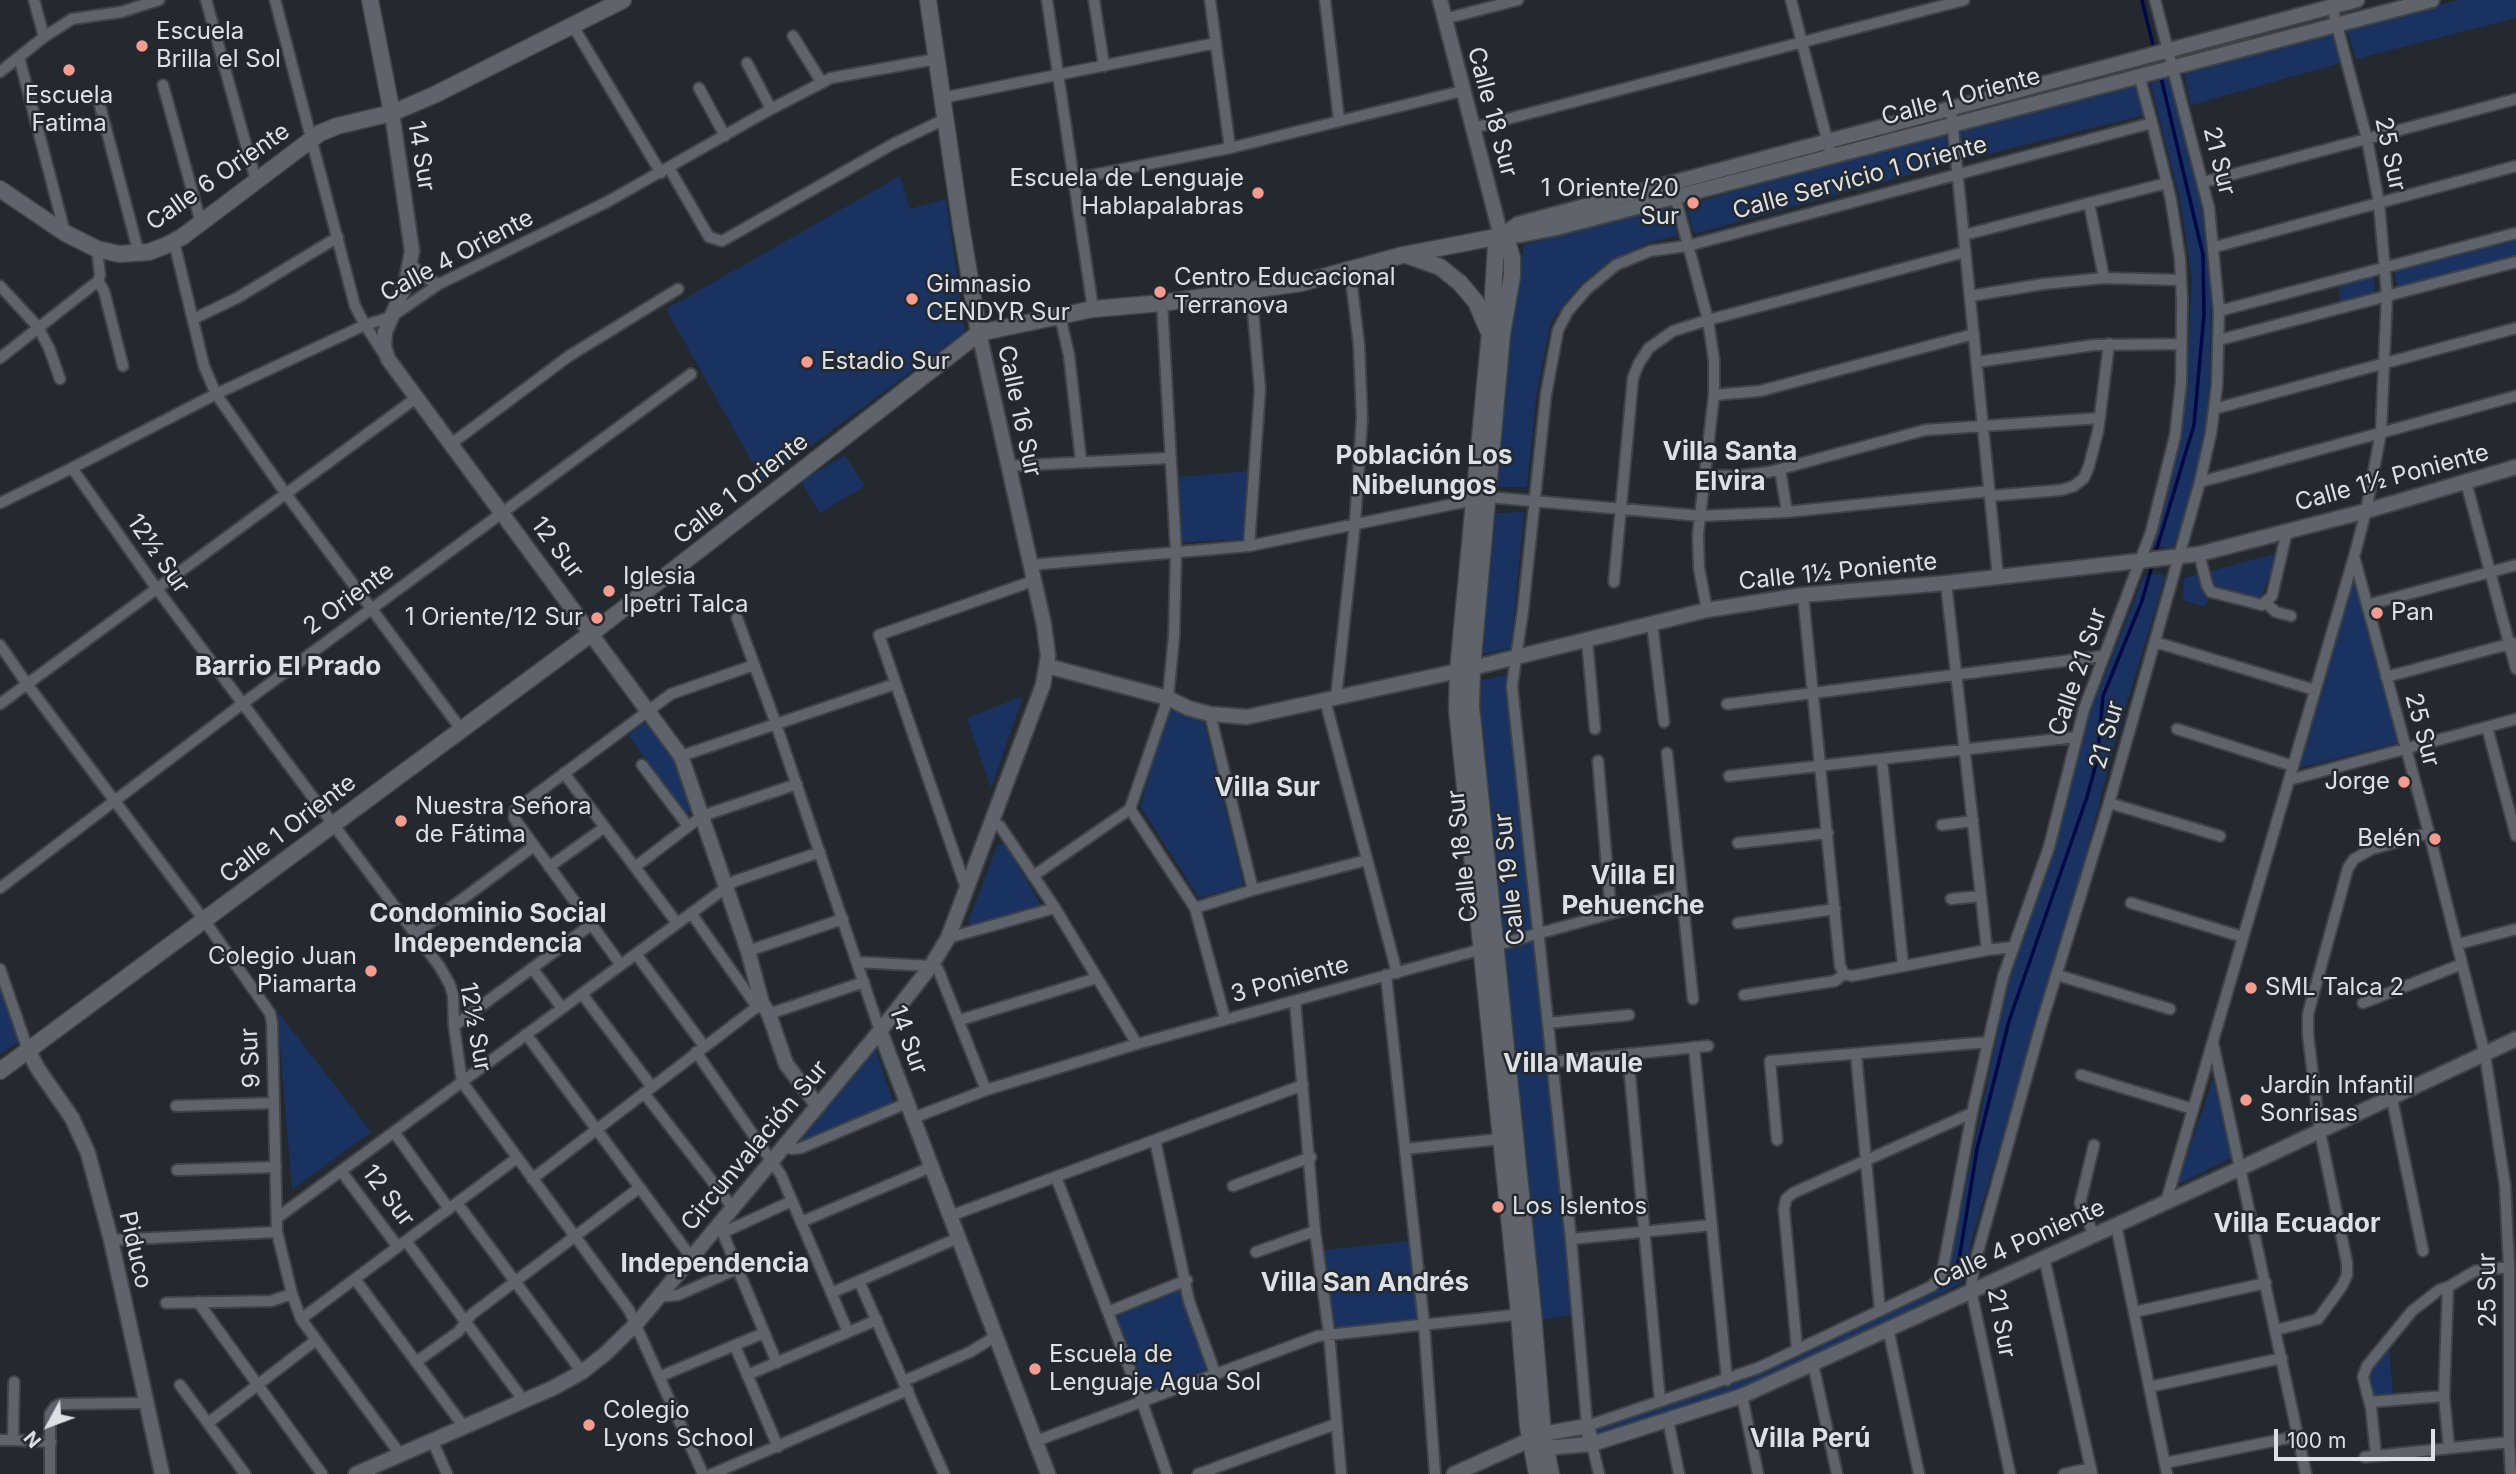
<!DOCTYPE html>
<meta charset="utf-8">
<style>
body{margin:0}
#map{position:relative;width:2516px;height:1474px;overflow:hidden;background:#24282f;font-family:Inter,sans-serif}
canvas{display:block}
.north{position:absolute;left:14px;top:1390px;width:70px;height:70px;-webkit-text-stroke:5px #24282f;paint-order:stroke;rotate:229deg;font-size:19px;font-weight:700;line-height:28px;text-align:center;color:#dde0e5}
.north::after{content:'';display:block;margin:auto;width:24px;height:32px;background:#dde0e5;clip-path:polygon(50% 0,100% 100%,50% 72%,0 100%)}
.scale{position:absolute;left:2274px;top:1429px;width:161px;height:32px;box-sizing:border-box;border:4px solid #dde0e5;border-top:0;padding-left:9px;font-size:21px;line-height:24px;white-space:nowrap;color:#dde0e5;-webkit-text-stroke:5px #24282f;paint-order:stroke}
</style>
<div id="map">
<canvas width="2516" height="1474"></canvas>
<div class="north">N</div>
<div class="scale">100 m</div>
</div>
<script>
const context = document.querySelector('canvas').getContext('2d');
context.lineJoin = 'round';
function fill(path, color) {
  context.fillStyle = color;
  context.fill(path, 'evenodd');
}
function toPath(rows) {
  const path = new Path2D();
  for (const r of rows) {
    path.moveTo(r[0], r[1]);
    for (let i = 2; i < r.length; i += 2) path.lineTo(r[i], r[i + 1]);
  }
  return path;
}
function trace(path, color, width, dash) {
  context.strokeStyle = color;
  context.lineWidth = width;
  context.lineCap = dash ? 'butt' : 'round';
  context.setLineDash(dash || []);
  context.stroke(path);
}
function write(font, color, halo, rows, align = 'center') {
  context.font = font + ' Inter,sans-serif';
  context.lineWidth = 5;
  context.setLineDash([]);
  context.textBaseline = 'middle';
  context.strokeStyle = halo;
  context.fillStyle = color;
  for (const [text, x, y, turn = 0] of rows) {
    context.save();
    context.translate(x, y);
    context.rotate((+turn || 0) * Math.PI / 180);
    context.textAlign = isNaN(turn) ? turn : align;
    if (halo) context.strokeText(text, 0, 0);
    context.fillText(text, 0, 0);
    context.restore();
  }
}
const green = toPath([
 [2458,0,2516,0,2516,18,2356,59,2347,30],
 [2332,34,2340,63,2191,105,2184,74],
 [2166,73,2170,79,2200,192,2211,293,2210,372,2206,432,2193,487,2173,549,2151,545,2176,448,2186,388,2192,279,2180,200,2151,86,2153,80],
 [2135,83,2143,115,1964,160,1959,129],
 [1946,132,1948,164,1694,234,1686,205],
 [900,176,910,209,946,199,965,332,763,481,666,309],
 [1671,203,1677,235,1647,243,1607,263,1583,282,1557,313,1550,325,1537,391,1527,487,1498,487,1508,337,1524,245],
 [2516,235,2516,258,2398,290,2394,268],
 [2374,277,2375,294,2341,303,2338,285],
 [845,455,865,486,820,513,801,481],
 [1247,471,1245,536,1243,539,1183,542,1179,536,1178,477],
 [1524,512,1511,648,1482,654,1496,513],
 [2279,553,2262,595,2256,599,2211,593,2205,607,2183,600,2184,578],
 [2162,574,2165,577,2113,749,2080,879,1972,1238,1963,1280,1958,1285,1915,1307,1740,1391,1598,1436,1596,1429,1739,1382,1779,1365,1937,1288,1947,1277,2010,973,2029,923,2089,715,2143,578,2146,575],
 [2354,577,2401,742,2299,768,2325,677],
 [1508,675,1511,721,1558,1173,1563,1186,1562,1210,1573,1314,1540,1320,1505,951,1481,741,1481,680],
 [1023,696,991,788,967,718],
 [1170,707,1203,717,1243,882,1241,886,1199,898,1140,806],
 [646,722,672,757,693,811,685,813,628,735],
 [1005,843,1043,908,975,930,968,922,997,846],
 [0,985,19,1041,0,1054],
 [277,1011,371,1132,292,1190],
 [875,1048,894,1104,804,1143,802,1141,802,1138],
 [2213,1079,2233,1157,2177,1185],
 [1409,1241,1417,1321,1339,1328,1333,1322,1324,1250],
 [1179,1289,1184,1293,1208,1370,1147,1394,1118,1320,1121,1311],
 [2389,1348,2393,1394,2372,1396,2369,1374]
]);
const stream = toPath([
 [2142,0,2154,49],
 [2155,555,2194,425,2204,315,2203,255,2160,73],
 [1947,1283,1959,1260,1977,1149,2009,1021,2087,797,2097,760,2103,696,2142,601,2153,562]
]);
const minor = toPath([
 [34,0,44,37],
 [206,0,256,181],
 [275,0,355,306,365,325,384,354],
 [1047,0,1093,309],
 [1094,0,1104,66],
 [1210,0,1230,148],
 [1325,0,1339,120],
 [1791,0,1831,155],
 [1444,19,1518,0],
 [573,26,661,173],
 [793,36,822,83],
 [19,57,65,233],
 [747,63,771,109],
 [0,72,44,37,72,19,121,12,159,0],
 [2139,75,2152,123,2171,200,2180,259,2182,301,2181,382,2175,436,2151,532,2084,709,2049,847,2003,977,1972,1113,1942,1274,1932,1286,1758,1368,1587,1426,1571,1239,1512,686,1523,610,1546,394,1558,330,1568,311,1587,289,1616,265,1650,251,1687,246,2152,123],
 [163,85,201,223],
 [699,88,725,136],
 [98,98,139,254],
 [942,98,1216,43],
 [1951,109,1998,577],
 [1473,128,1964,0],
 [669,168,709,237,722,241,893,144,945,119],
 [1072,179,1230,148,1462,91],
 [2204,182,2516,99],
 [1674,192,1708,320,1714,360,1714,395,1698,534,1699,568,1707,610],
 [2089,203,2104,278],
 [1964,235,2167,183],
 [174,242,204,366,216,394,286,494,461,729],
 [2215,247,2516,166],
 [410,262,423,277,439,284],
 [98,281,104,291,123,366],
 [0,286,38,327,49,348,60,379],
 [1970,296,2043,284,2104,278,2181,280],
 [2219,311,2516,233],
 [1060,316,1069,355,1081,461],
 [193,319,237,298,338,237],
 [2219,340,2516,262],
 [0,358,98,281,100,275,97,249],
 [1977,362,2094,345,2181,344],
 [1714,395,1760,391,1974,334],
 [2214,409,2516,328],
 [451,444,569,356,678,289],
 [1007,466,1170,458],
 [72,468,157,589,440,967,450,985,453,995,454,1026,462,1082,629,1310,703,1474],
 [1780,469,1787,512],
 [1704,475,1736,476,1769,472,1925,430,2100,418],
 [2200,482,2516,396],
 [2466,482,2516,669],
 [1990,496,2061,490,2074,486,2084,478,2089,466,2098,431,2109,344],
 [0,503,72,468,216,394,365,325,391,317,439,284,607,202,771,109,831,78,936,59],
 [1249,546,1260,389,1251,290],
 [2199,554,2207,585,2211,592,2262,605,2272,596,2287,531],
 [2355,560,2429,833,2485,1055,2505,1185,2509,1267,2509,1442,2511,1474],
 [1029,565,1249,546,1488,497,1701,516,1787,512,1990,491],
 [1614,582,1633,378,1639,363,1649,348,1673,331,1708,320,1965,252],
 [1946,583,1987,950],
 [1803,595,1840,966,1844,974],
 [2266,603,2276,612,2291,616],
 [2367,605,2516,565],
 [737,618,776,724,880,1031],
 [1652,623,1664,722],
 [1587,640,1595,729],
 [2155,642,2315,690],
 [0,645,27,684,204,920,270,1013,272,1023,277,1232,292,1294,301,1319,400,1454],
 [2386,677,2513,643],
 [1336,698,1355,523,1362,418,1359,345,1350,271],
 [1325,700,1397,973],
 [0,704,416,398],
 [1727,704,2103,656],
 [1210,714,1253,890],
 [2487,727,2516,836],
 [2177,729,2293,766],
 [1667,753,1693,999],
 [681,756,895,684],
 [1882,760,1903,966],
 [1598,761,1611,913],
 [642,765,688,826],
 [564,773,677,923],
 [1729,776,2076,737],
 [2289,780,2516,719],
 [2109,803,2220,836],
 [1130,809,1195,908,1225,1019],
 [993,822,1000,826,1055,908,1137,1044],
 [1942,825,1973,821],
 [1738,843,1828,833],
 [549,867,605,827],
 [635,867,702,816,797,784],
 [1033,876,1130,809,1168,698,1174,636,1176,551,1162,303],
 [0,888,242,704,691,374],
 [967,891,879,635,1033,581],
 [1951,899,1981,896],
 [2131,903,2243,937],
 [1195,908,1253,890,1367,860],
 [691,913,757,1007],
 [1738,923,1835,909],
 [415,934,534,846],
 [948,938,1055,908],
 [2458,944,2516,929],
 [748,951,843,919],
 [636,954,704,1046],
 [857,962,931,966,938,969,986,1090],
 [621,965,514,818,515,810,671,694,754,665],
 [532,968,562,1008],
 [0,969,28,1050],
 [1844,974,1852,976,1987,950,2013,947],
 [1386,975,1424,1324,1435,1474],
 [2057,975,2170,1009],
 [582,994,652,1087],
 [1744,995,1835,981,1844,974],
 [1295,1001,1315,1231,1329,1333,1341,1474],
 [2363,1003,2462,964],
 [769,1014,864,982],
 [960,1020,1097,978],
 [1548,1023,1629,1015],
 [454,1026,592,924],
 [526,1034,691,1257],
 [2213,1043,2306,1474],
 [1694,1047,1727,1380],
 [696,1052,781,1175,848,1332],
 [1628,1054,1660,1401],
 [1856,1054,1880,1311],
 [1551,1062,1708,1046],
 [2081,1075,2193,1109],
 [644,1093,733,1208],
 [2392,1099,2423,1251],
 [176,1106,274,1103],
 [913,1118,986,1090,1137,1044,1682,894],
 [394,1132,449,1209],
 [1155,1140,1189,1301,1215,1373],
 [1777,1140,1770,1061,1988,1042],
 [784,1146,792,1149,801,1148,907,1103],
 [1405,1149,1500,1139],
 [177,1170,276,1167],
 [341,1171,398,1247],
 [1056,1177,1140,1396,1167,1474],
 [532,1179,762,1003],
 [1233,1186,1311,1157],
 [2166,1202,2354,557,2366,511,2381,432,2387,295,2379,203,2367,139,2331,3],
 [457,1203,582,1372],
 [950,1216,1303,1085],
 [277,1218,735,881,820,852],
 [801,1222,931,1167],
 [719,1224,777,1363],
 [2116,1225,2167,1474],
 [722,1233,792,1201],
 [2094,1235,2080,1203,2094,1145],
 [1571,1239,1712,1225],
 [111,1240,277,1232],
 [406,1241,524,1401],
 [1256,1252,1315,1231],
 [2044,1257,2092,1474],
 [355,1279,464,1427],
 [859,1281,944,1474],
 [2448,1287,2444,1396,2449,1448],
 [831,1293,958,1238],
 [657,1297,678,1295,737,1269],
 [198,1302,322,1474],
 [166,1303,271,1301,292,1294],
 [1108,1312,1187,1280],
 [2134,1312,2266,1283],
 [301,1319,517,1158],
 [1888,1328,1919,1474],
 [2276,1330,2318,1319,2342,1286,2347,1275,2347,1263,2320,1132,2308,1035,2308,1014,2348,868,2354,859,2372,849,2429,833],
 [735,1346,778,1447],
 [1797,1349,1784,1209,1786,1199,1793,1193,1972,1113],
 [416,1362,458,1332,472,1314,639,1188],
 [1813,1364,1837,1474],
 [747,1375,877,1320],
 [661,1376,764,1333],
 [904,1381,970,1352,996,1336],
 [180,1385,245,1474],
 [2149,1387,2282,1358],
 [1742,1396,1758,1474],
 [2370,1402,2444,1396],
 [1668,1420,1679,1474],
 [208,1423,316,1340],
 [0,1440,13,1440,14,1382],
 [13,1440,51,1442],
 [432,1440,447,1474],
 [1036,1441,1318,1336,1524,1314],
 [1592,1444,1599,1474],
 [2376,1455,2371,1408,2363,1377,2367,1366,2412,1311,2439,1290,2448,1287,2475,1271,2509,1267],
 [2365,1457,2509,1442],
 [2165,1463,2298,1436],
 [50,1474,50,1414,55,1407,60,1404,146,1403],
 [712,1474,908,1390],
 [1198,1474,1336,1424],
 [2010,1474,1971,1290,1974,1266,2041,1025,2109,803,2200,482,2211,433,2217,386,2219,311,2209,208,2155,0],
 [2064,1474,2091,1468]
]);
const tertiary = toPath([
 [1440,0,1501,236],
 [392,113,412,251,406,283,385,332,384,346,388,359,681,756,748,951,762,1003,769,1014,786,1064,818,1106],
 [1501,236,1520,235,1556,228,2432,0],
 [1501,236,1518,224,2357,0],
 [1047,666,1168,698,1188,708,1210,714,1247,717,1472,668,1707,610,1803,595,1946,583,2199,554,2366,511,2516,467],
 [880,1031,1048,1474],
 [28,1050,38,1069,72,1118,88,1153,111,1240,162,1474],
 [1538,1444,1545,1448,1592,1444,1742,1396,2241,1168,2516,1039],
 [356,1474,553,1388,582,1372,605,1354,637,1323,880,1031,931,966,948,938,1043,685,1048,656,1044,625,979,333],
 [1454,1474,1543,1434,1587,1426,1592,1444]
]);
const secondary = toPath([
 [370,0,392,113],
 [928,0,961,226,979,333],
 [0,189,65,233,97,249,119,254,149,252,167,245,182,237,320,133,337,126,392,113,434,95,623,0],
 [1501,236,1508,244,1512,258,1512,276,1502,333,1472,668,1471,707,1533,1313,1543,1434,1551,1474],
 [1501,236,1496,246,1492,311,1458,671,1457,710,1519,1314,1528,1427,1537,1474],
 [1409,256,1440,267,1460,283,1476,302,1488,330],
 [0,1071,592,633,979,333,1093,309,1162,303,1301,283,1403,255,1501,236]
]);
const markers = [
 [142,46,7,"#f59c90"],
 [69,70,7,"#f59c90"],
 [1258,193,7,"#f59c90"],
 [1693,203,7,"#f59c90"],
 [1160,292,7,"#f59c90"],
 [912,299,7,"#f59c90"],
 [807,362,7,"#f59c90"],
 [609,591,7,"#f59c90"],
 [2377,613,7,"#f59c90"],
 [597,618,7,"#f59c90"],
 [2404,782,7,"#f59c90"],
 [401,821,7,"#f59c90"],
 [2435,839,7,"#f59c90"],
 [371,971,7,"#f59c90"],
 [2251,988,7,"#f59c90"],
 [2246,1100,7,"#f59c90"],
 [1498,1207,7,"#f59c90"],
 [1035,1369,7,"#f59c90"],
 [589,1425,7,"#f59c90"]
];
const poiNames = [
 ["Escuela",156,32],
 ["Brilla el Sol",156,60],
 ["Escuela",69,96,"center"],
 ["Fatima",69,124,"center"],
 ["Escuela de Lenguaje",1244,179,"right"],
 ["Hablapalabras",1244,207,"right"],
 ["1 Oriente/20",1679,189,"right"],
 ["Sur",1679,217,"right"],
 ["Centro Educacional",1174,278],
 ["Terranova",1174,306],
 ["Gimnasio",926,285],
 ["CENDYR Sur",926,313],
 ["Estadio Sur",821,362],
 ["Iglesia",623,577],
 ["Ipetri Talca",623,605],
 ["Pan",2391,613],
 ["1 Oriente/12 Sur",583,618,"right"],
 ["Jorge",2390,782,"right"],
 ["Nuestra Señora",415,807],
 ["de Fátima",415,835],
 ["Belén",2421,839,"right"],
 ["Colegio Juan",357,957,"right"],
 ["Piamarta",357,985,"right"],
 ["SML Talca 2",2265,988],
 ["Jardín Infantil",2260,1086],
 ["Sonrisas",2260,1114],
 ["Los Islentos",1512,1207],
 ["Escuela de",1049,1355],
 ["Lenguaje Agua Sol",1049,1383],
 ["Colegio",603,1411],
 ["Lyons School",603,1439]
];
const streetNames = [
 ["Calle 1 Oriente",1961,97,-15],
 ["Calle 18 Sur",1492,112,75],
 ["25 Sur",2390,154,78],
 ["14 Sur",421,156,81],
 ["21 Sur",2219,161,76],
 ["Calle 6 Oriente",218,177,-35],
 ["Calle Servicio 1 Oriente",1860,178,-15],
 ["Calle 4 Oriente",457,256,-28],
 ["Calle 16 Sur",1019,411,78],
 ["Calle 1½ Poniente",2392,478,-15],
 ["Calle 1 Oriente",741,489,-38],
 ["12 Sur",557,548,53],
 ["12½ Sur",158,554,55],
 ["Calle 1½ Poniente",1838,572,-6],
 ["2 Oriente",349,599,-36],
 ["Calle 21 Sur",2078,672,-71],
 ["25 Sur",2422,730,75],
 ["21 Sur",2107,735,-74],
 ["Calle 1 Oriente",288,829,-37],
 ["Calle 18 Sur",1463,856,-96],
 ["Calle 19 Sur",1510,879,-96],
 ["3 Poniente",1290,980,-15],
 ["12½ Sur",475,1027,80],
 ["14 Sur",908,1040,70],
 ["9 Sur",251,1058,-93],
 ["Circunvalación Sur",755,1146,-50],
 ["12 Sur",388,1196,53],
 ["Calle 4 Poniente",2019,1244,-24],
 ["Piduco",135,1250,77],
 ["25 Sur",2488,1290,-91],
 ["21 Sur",2001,1323,80]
];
const neighbourhoodNames = [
 ["Villa Santa",1730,452],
 ["Elvira",1730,482],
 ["Población Los",1424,456],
 ["Nibelungos",1424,486],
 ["Barrio El Prado",288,667],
 ["Villa Sur",1267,788],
 ["Villa El",1633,876],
 ["Pehuenche",1633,906],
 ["Condominio Social",488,914],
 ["Independencia",488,944],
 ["Villa Maule",1573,1064],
 ["Villa Ecuador",2297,1224],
 ["Independencia",715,1264],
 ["Villa San Andrés",1365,1283],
 ["Villa Perú",1810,1439]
];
fill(green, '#1a3260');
trace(stream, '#000945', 3.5);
trace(minor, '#3f4348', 14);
trace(tertiary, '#3f4348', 18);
trace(secondary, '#3f4348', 19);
trace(minor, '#5f646c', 10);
trace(tertiary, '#5f646c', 14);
trace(secondary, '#5f646c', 16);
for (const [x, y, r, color] of markers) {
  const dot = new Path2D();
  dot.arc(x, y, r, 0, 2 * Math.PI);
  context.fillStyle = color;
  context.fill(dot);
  trace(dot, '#24282f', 2.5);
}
write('24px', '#dde0e5', '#24282f', poiNames, 'left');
write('24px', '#dde0e5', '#24282f', streetNames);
write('bold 26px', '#dde0e5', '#24282f', neighbourhoodNames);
</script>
